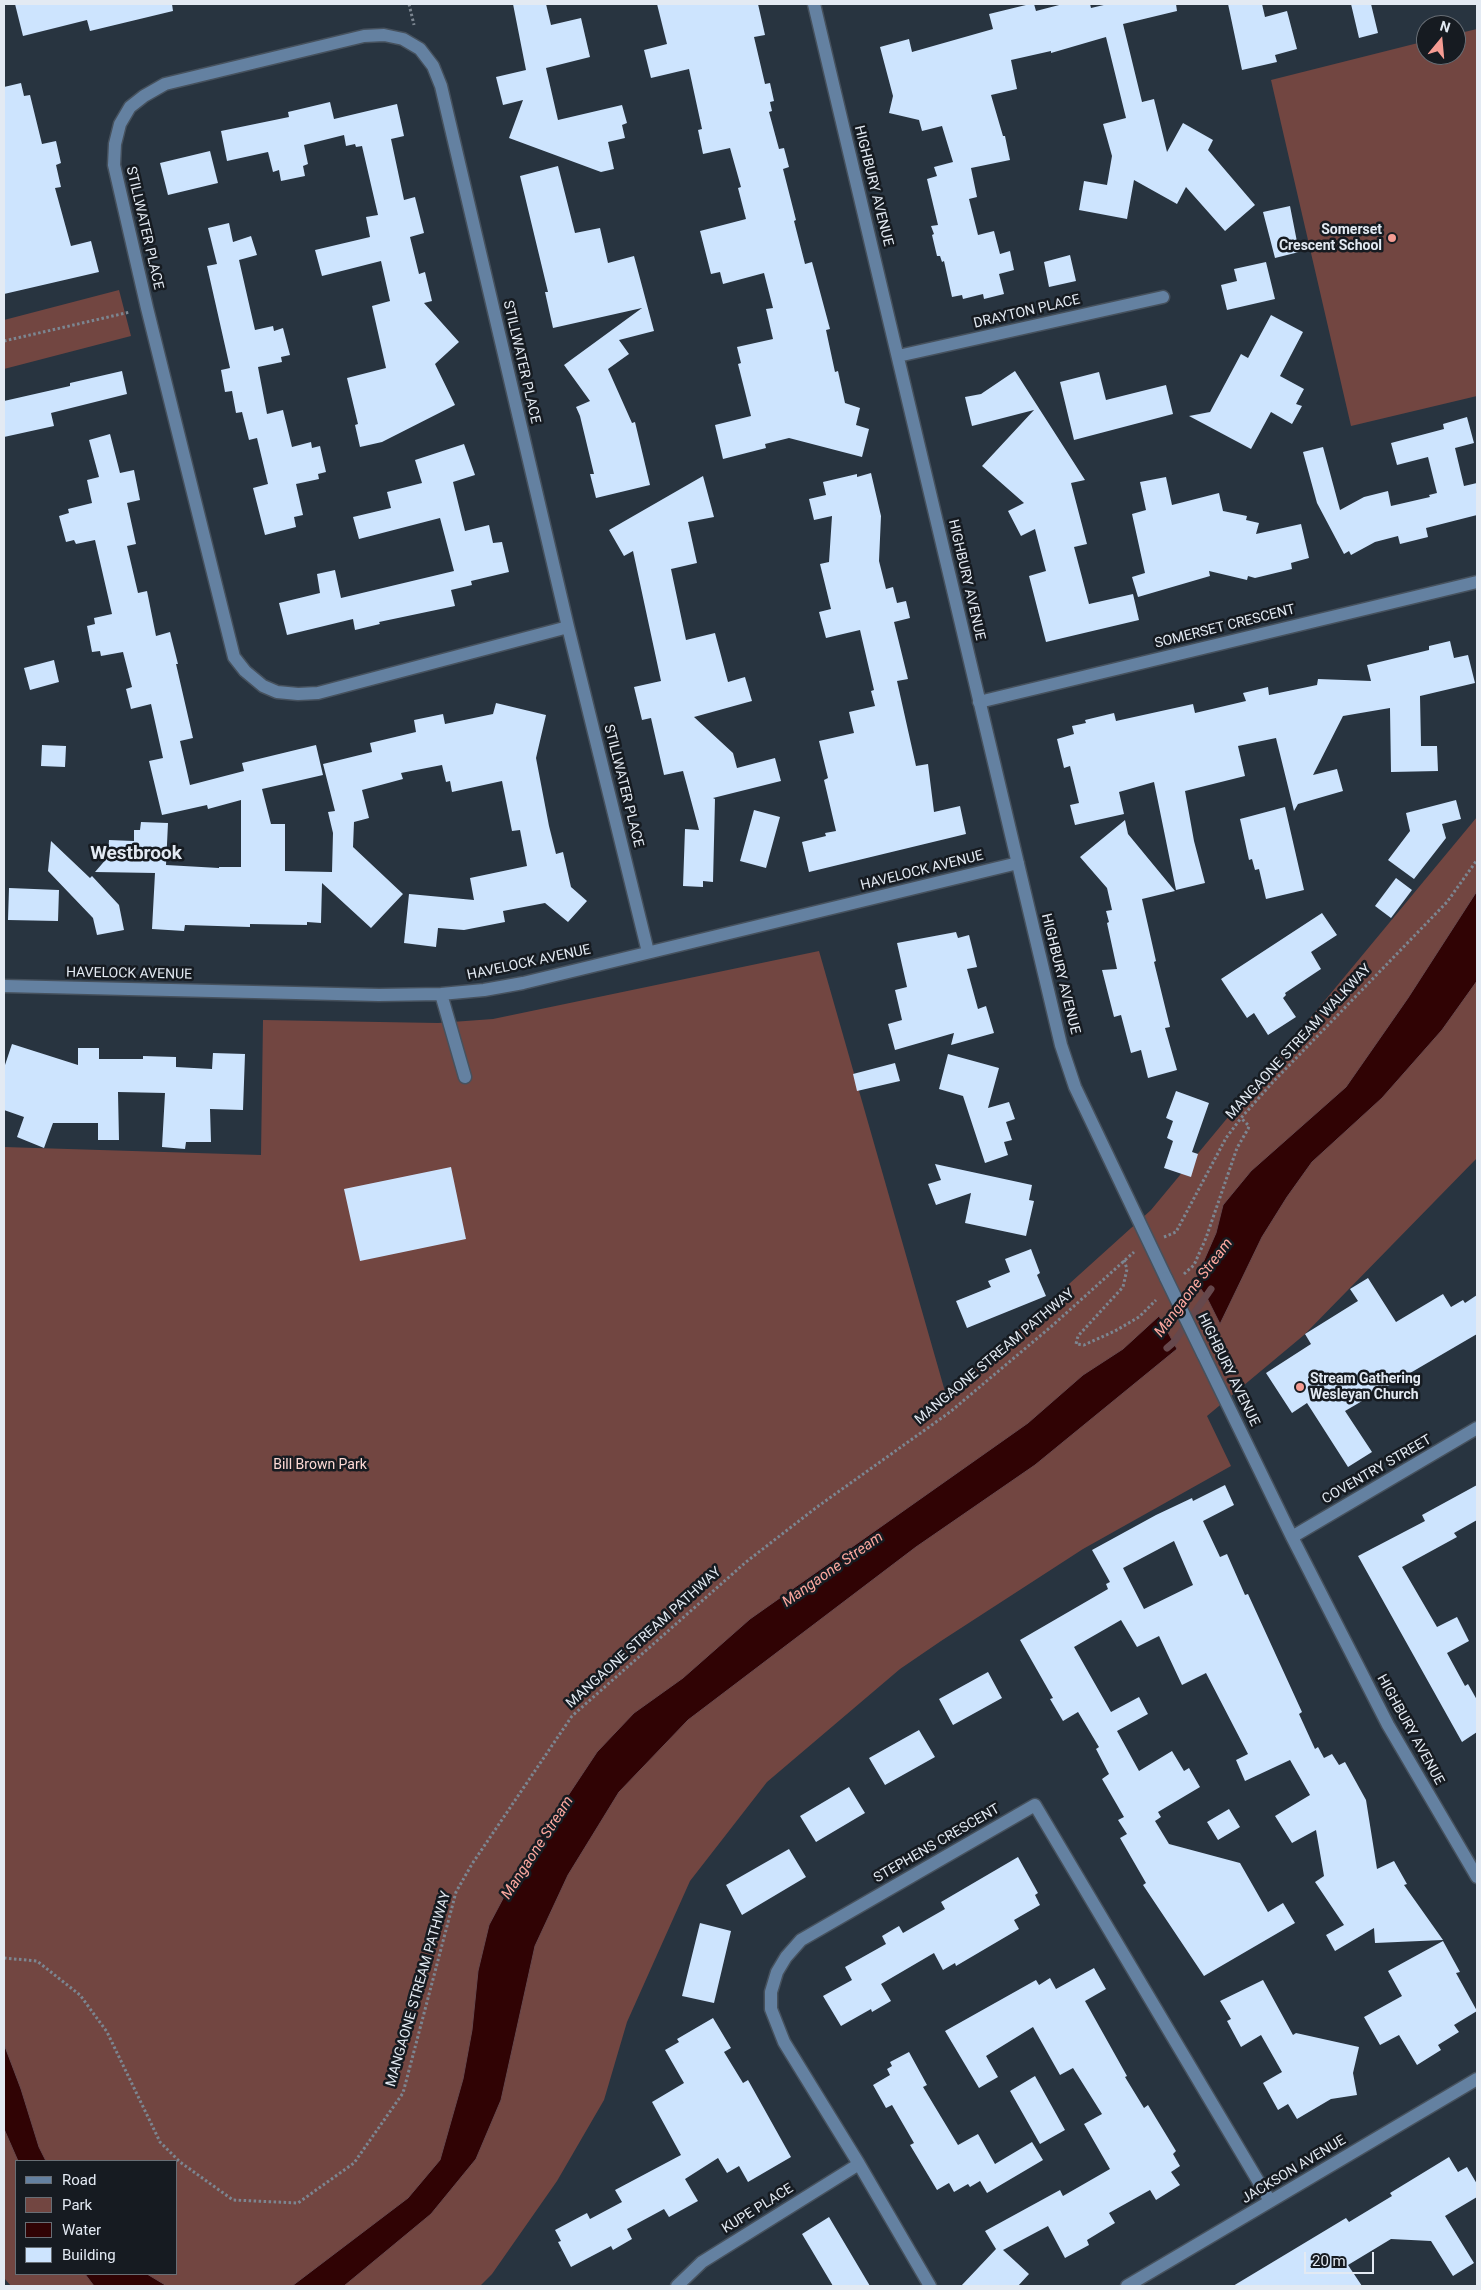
<!DOCTYPE html>
<style>
body{margin:0}
#map{position:relative;width:1481px;height:2290px;overflow:hidden;background:#283440;font-family:Roboto,sans-serif}
canvas{display:block}
.frame{position:absolute;inset:0;border:5px solid #e3eaf3;pointer-events:none}
.legend{position:absolute;left:15px;top:2160px;width:162px;height:115px;box-sizing:border-box;background:#161b21;border:1px solid #686e75;margin:0;padding:6px 9px;list-style:none;font-size:15px;color:#e3eaf3}
.legend li{display:flex;align-items:center;gap:10px;height:25px}
.legend b{width:25px;border:1px solid #686e75}
.north{position:absolute;left:1416px;top:15px;width:50px;height:50px;box-sizing:border-box;background:#161b21;border:1px solid #686e75;border-radius:50%;rotate:17deg;font-size:14px;font-weight:700;line-height:20px;text-align:center;color:#e3eaf3}
.north::after{content:'';display:block;margin:auto;width:18px;height:22px;background:#f59c93;clip-path:polygon(50% 0,100% 100%,50% 72%,0 100%)}
.scale{position:absolute;left:1304px;top:2252px;width:70px;height:22px;box-sizing:border-box;border:2px solid #e3eaf3;border-top:0;padding-left:6px;font-size:15px;line-height:18px;white-space:nowrap;color:#e3eaf3;-webkit-text-stroke:4px #161b21;paint-order:stroke}
</style>
<div id="map">
<canvas width="1481" height="2290"></canvas>
<div class="frame"></div>
<ul class="legend">
<li><b style="height:6px;background:#6481a1"></b>Road</li>
<li><b style="height:14px;background:#724641"></b>Park</li>
<li><b style="height:14px;background:#300304"></b>Water</li>
<li><b style="height:14px;background:#cde4fe"></b>Building</li>
</ul>
<div class="north">N</div>
<div class="scale">20 m</div>
</div>
<script>
const context = document.querySelector('canvas').getContext('2d');
context.lineJoin = 'round';
function fill(path, color) {
  context.fillStyle = color;
  context.fill(path, 'evenodd');
}
function toPath(rows) {
  const path = new Path2D();
  for (const r of rows) {
    path.moveTo(r[0], r[1]);
    for (let i = 2; i < r.length; i += 2) path.lineTo(r[i], r[i + 1]);
  }
  return path;
}
function trace(path, color, width, dash) {
  context.strokeStyle = color;
  context.lineWidth = width;
  context.lineCap = dash ? 'butt' : 'round';
  context.setLineDash(dash || []);
  context.stroke(path);
}
function write(font, color, halo, rows, align = 'center') {
  context.font = font + ' Roboto,sans-serif';
  context.lineWidth = 5;
  context.setLineDash([]);
  context.textBaseline = 'middle';
  context.strokeStyle = halo;
  context.fillStyle = color;
  for (const [text, x, y, turn = 0] of rows) {
    context.save();
    context.translate(x, y);
    context.rotate((+turn || 0) * Math.PI / 180);
    context.textAlign = isNaN(turn) ? turn : align;
    if (halo) context.strokeText(text, 0, 0);
    context.fillText(text, 0, 0);
    context.restore();
  }
}
const green = toPath([
 [1477,29,1477,396,1351,426,1271,80,1426,41,1426,55,1456,55,1456,34],
 [119,290,131,336,4,369,4,320],
 [1477,817,1477,1158,1304,1335,1207,1416,1231,1466,1083,1549,941,1641,900,1669,767,1782,690,1881,627,2022,604,2100,557,2181,492,2274,480,2286,11,2286,4,2278,4,1147,261,1155,263,1020,438,1023,493,1019,819,951,946,1395,1151,1210],
 [16,2161,176,2161,176,2274,16,2274]
]);
const water = toPath([
 [1477,891,1477,981,1442,1030,1382,1098,1312,1162,1287,1197,1262,1237,1220,1324,1206,1296,1195,1281,1216,1233,1223,1205,1251,1171,1346,1087,1408,998,1477,891],
 [1159,1316,1177,1349,1035,1465,916,1547,688,1720,619,1792,568,1875,535,1946,501,2100,476,2159,431,2214,344,2286,292,2286,408,2198,440,2160,463,2079,472,2030,478,1971,489,1925,516,1874,597,1752,634,1713,683,1678,750,1619,1028,1423,1083,1375,1123,1349,1159,1316],
 [4,2044,21,2089,39,2147,46,2161,18,2161,4,2129,4,2044],
 [85,2274,147,2274,167,2286,94,2286,85,2274]
]);
const stream = toPath([
 [1167,1348,1174,1342,1211,1289]
]);
const building = toPath([
 [15,4,172,4,173,11,90,31,87,20,23,36],
 [513,4,546,4,551,25,581,18,590,57,546,68,558,120,622,105,627,123,622,125,625,138,608,142,614,169,601,172,509,138,523,100,503,105,496,77,526,70],
 [657,4,758,4,765,35,754,37,765,84,770,83,774,101,770,102,772,111,769,112,779,149,784,148,789,167,783,169,796,220,794,221,805,264,812,262,830,329,826,330,835,372,838,371,845,403,860,408,856,425,869,429,862,457,789,438,765,444,766,448,723,459,715,425,751,416,738,364,741,363,737,347,773,339,766,309,773,308,764,273,723,284,720,272,711,274,700,231,746,219,738,188,741,187,730,148,703,154,698,130,702,129,689,69,651,78,644,50,667,44],
 [1030,4,1034,4,1036,11,1063,4,1090,4,1091,8,1108,4,1176,4,1177,11,1123,24,1142,102,1154,99,1167,152,1183,123,1213,140,1208,150,1255,205,1225,231,1186,187,1177,204,1134,180,1127,219,1079,210,1084,181,1107,185,1112,156,1103,124,1126,118,1106,37,1051,53,1051,51,1011,60,1017,89,991,95,1003,136,1005,136,1010,160,971,168,977,197,969,199,978,235,994,231,1000,254,1010,251,1014,270,999,274,1004,294,984,299,983,294,963,299,962,295,952,297,944,261,942,262,940,256,937,256,932,235,934,234,931,226,938,225,927,179,937,176,934,167,953,162,942,126,922,131,919,120,889,113,893,96,880,47,909,39,912,52,993,29,989,14],
 [1228,4,1262,4,1265,17,1287,11,1297,49,1275,55,1277,62,1242,70],
 [1351,4,1371,4,1378,33,1359,38],
 [21,83,24,96,30,95,42,144,56,141,61,163,56,165,61,187,55,188,71,246,91,241,99,272,4,294,4,87],
 [330,102,334,119,397,104,404,136,391,139,404,200,415,197,424,233,410,237,419,274,425,272,432,301,424,303,459,342,435,364,455,405,382,442,360,447,355,425,358,424,347,378,386,368,372,306,390,301,381,261,322,276,315,250,370,237,366,217,378,215,362,146,356,147,355,144,346,146,344,135,304,145,308,164,303,166,305,176,281,181,279,170,273,172,268,152,227,161,221,131,289,117,288,112],
 [210,151,218,183,168,195,160,163],
 [558,166,575,233,600,228,608,263,634,256,654,331,619,340,629,354,608,369,632,423,635,422,650,485,596,498,590,474,594,474,580,416,576,407,590,401,564,365,642,308,553,328,545,292,548,292,520,176],
 [1290,206,1299,252,1275,258,1263,212],
 [229,223,233,242,251,236,257,255,239,260,255,330,273,326,274,331,283,328,290,355,281,357,282,362,258,367,267,414,283,410,292,447,311,442,312,448,320,446,326,472,318,474,319,479,296,484,303,515,294,517,296,527,265,535,253,488,268,484,257,438,249,440,242,412,236,413,232,391,225,392,221,370,230,368,207,266,217,264,208,228],
 [1070,255,1076,281,1049,287,1044,262],
 [1266,262,1275,299,1227,310,1221,285,1237,281,1234,269],
 [1271,315,1303,332,1280,376,1304,389,1296,404,1302,406,1292,424,1271,412,1251,449,1189,416,1210,412,1241,354,1248,358],
 [122,371,127,394,51,413,54,426,4,437,4,401,70,386,70,383],
 [1015,371,1085,480,1071,483,1087,544,1074,547,1089,604,1133,594,1139,620,1046,642,1029,576,1046,571,1035,529,1021,536,1008,511,1024,503,982,466,1034,410,972,426,965,397,981,394],
 [1099,372,1106,400,1166,385,1173,414,1074,440,1060,382],
 [1467,417,1474,443,1455,448,1464,486,1477,483,1477,515,1426,528,1428,537,1400,544,1398,536,1375,542,1351,555,1349,551,1344,554,1317,503,1303,452,1323,447,1340,510,1364,497,1388,491,1391,506,1430,497,1429,495,1437,493,1428,457,1397,465,1391,443,1444,429,1443,424],
 [110,434,120,473,134,470,140,500,127,503,136,544,127,546,138,593,147,591,156,636,170,632,178,664,176,664,193,738,180,741,190,785,244,771,242,763,316,745,323,775,262,789,271,824,285,824,285,871,332,872,333,833,328,812,335,811,323,764,372,752,370,743,416,732,414,720,443,714,445,724,493,714,496,703,546,715,536,758,549,826,556,854,563,852,571,887,587,901,568,922,545,903,503,911,505,922,464,930,438,928,436,947,404,943,409,894,474,900,470,878,527,866,520,830,512,831,502,781,452,792,450,781,446,782,442,765,401,773,403,779,362,790,369,818,354,822,353,847,403,894,371,928,322,883,321,923,307,922,307,925,250,924,250,927,185,925,184,931,152,929,155,873,95,872,108,857,109,840,134,841,134,830,140,830,141,822,168,823,166,865,219,868,219,867,241,867,241,800,208,809,207,805,162,815,149,761,163,758,151,704,131,709,126,689,132,687,123,652,101,656,100,651,92,652,87,626,95,624,94,618,112,614,95,540,76,544,74,540,66,542,59,516,69,513,68,509,92,503,87,480,99,477,89,440],
 [464,444,475,475,453,482,465,531,489,525,493,543,502,542,509,572,471,581,472,585,451,590,455,606,379,622,380,624,355,630,353,619,287,635,279,603,320,593,317,574,335,570,341,598,454,571,440,518,359,539,353,517,391,508,387,492,422,483,415,460],
 [871,473,881,516,879,561,886,589,893,587,897,603,906,601,910,618,894,622,908,679,897,681,916,766,928,764,934,812,960,806,966,834,809,872,802,842,826,836,825,833,836,831,824,780,828,778,819,741,854,733,849,712,875,706,871,691,874,690,860,630,826,638,819,612,831,609,820,564,829,562,832,516,814,520,809,499,826,495,823,482,857,474,857,477],
 [703,476,714,517,688,522,697,563,671,569,686,640,715,633,728,682,745,677,752,701,694,717,733,753,737,768,775,758,781,781,713,798,715,799,713,882,703,881,703,887,683,886,685,829,699,830,683,771,664,775,651,718,642,720,634,687,661,681,633,551,624,556,609,530],
 [1166,477,1172,505,1219,493,1223,511,1247,516,1246,520,1259,523,1256,534,1301,524,1309,558,1291,563,1292,569,1255,578,1248,576,1247,580,1209,571,1210,576,1138,597,1132,577,1145,573,1132,514,1146,510,1140,482],
 [1450,641,1454,658,1468,655,1475,683,1420,696,1421,746,1437,746,1438,771,1391,772,1390,708,1343,716,1313,775,1337,769,1343,791,1298,804,1294,811,1276,738,1238,746,1245,776,1185,791,1194,841,1205,883,1176,890,1154,782,1119,792,1124,814,1075,825,1070,805,1079,803,1070,766,1064,768,1057,739,1074,734,1072,726,1086,723,1085,720,1114,713,1116,721,1193,704,1195,713,1246,701,1243,693,1268,687,1269,695,1317,685,1318,679,1371,681,1367,665,1429,650,1429,646],
 [54,660,59,682,30,690,24,668],
 [42,745,66,746,65,767,41,766],
 [1456,800,1461,819,1442,824,1446,838,1414,879,1388,860,1410,831,1406,813],
 [1285,807,1304,890,1266,899,1259,869,1255,870,1252,859,1249,860,1240,819],
 [754,810,780,817,766,868,740,861],
 [1125,820,1128,834,1175,891,1142,899,1156,961,1154,962,1170,1027,1165,1028,1177,1070,1148,1078,1141,1050,1131,1053,1121,1015,1114,1017,1102,970,1117,969,1107,923,1109,922,1106,911,1112,910,1107,888,1080,857],
 [51,841,90,878,92,876,119,905,124,930,97,935,93,918,48,871],
 [1396,878,1412,890,1391,918,1375,906],
 [9,888,59,890,58,921,8,920],
 [1322,913,1337,935,1311,952,1321,969,1285,993,1286,995,1283,998,1296,1017,1268,1035,1254,1013,1247,1018,1221,979],
 [956,932,958,938,969,935,977,967,967,969,978,1009,986,1006,994,1033,951,1045,954,1033,895,1050,888,1024,902,1020,895,990,907,987,897,943],
 [12,1044,78,1065,78,1048,99,1048,99,1059,143,1059,143,1056,176,1057,176,1067,212,1069,213,1053,245,1054,243,1110,210,1109,211,1142,186,1142,185,1149,162,1147,165,1093,118,1092,119,1140,98,1140,98,1123,53,1123,44,1148,17,1137,24,1117,4,1110,4,1068],
 [948,1054,999,1068,988,1108,1009,1102,1015,1119,1006,1122,1012,1140,1004,1142,1008,1155,985,1163,963,1096,939,1089],
 [895,1063,900,1081,857,1091,853,1074],
 [1176,1091,1209,1103,1192,1152,1198,1154,1191,1177,1164,1168,1173,1141,1167,1138,1173,1121,1166,1118],
 [935,1164,1032,1185,1029,1200,1034,1201,1026,1236,965,1223,971,1193,936,1205,928,1184,941,1180],
 [451,1167,466,1239,360,1261,344,1189],
 [1031,1249,1040,1273,1037,1275,1046,1296,967,1328,956,1301,991,1287,988,1281,1010,1272,1005,1259],
 [1368,1278,1396,1322,1443,1294,1451,1307,1463,1300,1465,1303,1477,1295,1477,1334,1345,1411,1372,1452,1348,1467,1307,1403,1292,1413,1266,1373,1311,1344,1305,1334,1358,1301,1350,1289],
 [1225,1485,1234,1505,1203,1521,1220,1557,1227,1554,1245,1595,1248,1594,1302,1712,1299,1714,1315,1749,1318,1747,1324,1758,1332,1754,1339,1765,1345,1762,1366,1800,1377,1869,1394,1861,1407,1884,1404,1885,1443,1940,1375,1943,1374,1928,1335,1951,1326,1935,1344,1925,1315,1882,1324,1876,1316,1830,1292,1843,1275,1816,1310,1795,1290,1760,1245,1781,1236,1760,1248,1754,1206,1673,1182,1685,1159,1636,1137,1647,1121,1620,1074,1647,1111,1712,1139,1697,1148,1714,1117,1731,1139,1771,1172,1751,1184,1771,1189,1768,1200,1787,1158,1812,1161,1817,1155,1821,1169,1844,1240,1863,1268,1912,1283,1903,1295,1923,1204,1976,1143,1885,1146,1883,1120,1838,1127,1834,1118,1820,1124,1817,1102,1779,1109,1774,1096,1749,1099,1747,1078,1712,1063,1721,1050,1699,1053,1698,1020,1640,1108,1589,1106,1584,1110,1582,1092,1550,1156,1515,1192,1498,1193,1501],
 [1174,1541,1193,1585,1144,1609,1123,1568],
 [1477,1485,1477,1520,1454,1533,1457,1537,1402,1567,1437,1627,1457,1617,1469,1641,1447,1653,1465,1686,1468,1684,1477,1700,1477,1732,1462,1742,1358,1556,1425,1521,1422,1515],
 [988,1672,1002,1698,953,1725,939,1699],
 [919,1730,935,1757,885,1785,869,1758],
 [849,1787,865,1813,816,1842,800,1816],
 [1229,1809,1240,1827,1218,1840,1207,1822],
 [789,1849,806,1877,742,1915,726,1885],
 [1018,1857,1038,1893,1035,1895,1040,1905,1014,1920,1019,1929,956,1966,955,1963,943,1970,934,1953,881,1984,891,2001,872,2012,871,2009,841,2026,823,1996,852,1980,845,1967,886,1944,882,1936,899,1926,903,1933,945,1909,941,1902],
 [700,1923,731,1931,714,2003,682,1996],
 [1443,1941,1460,1972,1456,1973,1477,2011,1454,2025,1459,2032,1438,2045,1441,2050,1417,2065,1399,2035,1380,2045,1364,2017,1402,1996,1388,1971],
 [1094,1968,1106,1989,1085,2001,1127,2076,1125,2077,1144,2108,1148,2105,1176,2151,1173,2154,1180,2166,1171,2172,1180,2185,1156,2200,1150,2190,1109,2213,1115,2223,1087,2240,1089,2245,1065,2258,1048,2226,1003,2250,1029,2274,1018,2286,961,2286,996,2249,985,2231,1060,2190,1063,2196,1110,2169,1084,2124,1102,2114,1073,2068,1060,2075,1033,2027,986,2056,998,2077,979,2088,945,2031,1036,1980,1039,1985,1050,1978,1056,1989],
 [1263,1980,1293,2035,1296,2033,1359,2047,1353,2073,1357,2095,1331,2099,1297,2119,1288,2104,1278,2110,1263,2083,1282,2072,1261,2035,1241,2047,1227,2021,1231,2019,1220,2001],
 [713,2018,731,2048,724,2052,743,2083,748,2080,791,2157,748,2182,739,2166,727,2173,718,2158,685,2179,698,2201,669,2217,664,2209,627,2229,632,2239,613,2250,611,2246,571,2267,558,2242,561,2241,555,2230,587,2213,590,2219,622,2202,615,2190,681,2155,652,2102,684,2083,665,2050,679,2042,677,2039],
 [909,2052,927,2085,923,2087,958,2145,978,2134,995,2164,1032,2142,1043,2160,987,2193,980,2181,970,2187,968,2184,954,2192,949,2183,937,2190,910,2145,914,2143,892,2105,886,2108,873,2085,890,2075,887,2069,892,2066,890,2062],
 [1035,2076,1065,2130,1040,2144,1010,2091],
 [1449,2157,1458,2172,1467,2167,1477,2184,1477,2197,1445,2216,1474,2263,1453,2276,1431,2241,1391,2239,1348,2265,1362,2286,1233,2286,1346,2218,1349,2222,1392,2196,1390,2193],
 [829,2217,870,2286,833,2286,802,2234]
]);
const path = toPath([
 [409,4,414,25],
 [4,341,130,312],
 [1164,1237,1176,1232,1226,1138,1241,1118,1273,1082,1447,902,1477,860],
 [1124,1260,1127,1269,1123,1287,1078,1336,1076,1344,1084,1345,1115,1331,1139,1317,1156,1300],
 [1184,1274,1194,1265,1206,1238,1237,1148,1248,1129,1249,1126,1241,1118],
 [4,1958,37,1961,80,1995,107,2032,160,2142,180,2162,233,2200,298,2203,354,2163,403,2093,456,1892,472,1864,572,1716,746,1562,817,1507,950,1412,1053,1325,1134,1252]
]);
const minor = toPath([
 [814,4,1061,1045,1075,1087,1166,1278],
 [898,356,1163,297],
 [568,627,318,693,298,694,277,692,263,686,245,671,234,657,147,308,114,165,115,144,120,124,130,107,144,96,165,84,364,36,384,35,403,39,420,49,433,66,441,86,568,627,648,952],
 [979,702,1477,582],
 [4,986,379,995,441,994,484,990,523,983,1018,863],
 [441,994,465,1077],
 [1203,1354,1292,1537,1388,1725,1477,1877],
 [1292,1537,1477,1428],
 [677,2286,702,2262,859,2164],
 [930,2286,859,2164,784,2042,771,2009,771,1992,777,1972,786,1957,801,1940,1035,1805,1270,2201],
 [1127,2286,1477,2079]
]);
const minorBridge = toPath([
 [1166,1278,1203,1354]
]);
const markers = [
 [1392,238,5,"#f59c93"],
 [1300,1387,5,"#f59c93"]
];
const streetNames = [
 ["HIGHBURY AVENUE",873,186,76],
 ["STILLWATER PLACE",144,228,77],
 ["DRAYTON PLACE",1027,312,-13],
 ["STILLWATER PLACE",521,362,77],
 ["HIGHBURY AVENUE",966,580,77],
 ["SOMERSET CRESCENT",1225,627,-14],
 ["STILLWATER PLACE",623,786,76],
 ["HAVELOCK AVENUE",922,871,-14],
 ["HAVELOCK AVENUE",529,963,-12],
 ["HAVELOCK AVENUE",129,974,1],
 ["HIGHBURY AVENUE",1060,974,76],
 ["MANGAONE STREAM WALKWAY",1299,1042,-47],
 ["MANGAONE STREAM PATHWAY",995,1357,-40],
 ["HIGHBURY AVENUE",1228,1370,64],
 ["COVENTRY STREET",1377,1470,-30],
 ["MANGAONE STREAM PATHWAY",644,1638,-42],
 ["HIGHBURY AVENUE",1410,1730,61],
 ["STEPHENS CRESCENT",937,1844,-30],
 ["MANGAONE STREAM PATHWAY",419,1989,-74],
 ["JACKSON AVENUE",1294,2170,-31],
 ["KUPE PLACE",758,2209,-32]
];
const poiNames = [
 ["Somerset",1382,230],
 ["Crescent School",1382,246],
 ["Stream Gathering",1310,1379,"left"],
 ["Wesleyan Church",1310,1395,"left"]
];
const parkNames = [
 ["Bill Brown Park",320,1465]
];
const waterNames = [
 ["Mangaone Stream",1194,1288,-53],
 ["Mangaone Stream",833,1570,-35],
 ["Mangaone Stream",538,1848,-57]
];
const districtNames = [
 ["Westbrook",136,854]
];
fill(green, '#724641');
fill(water, '#300304');
trace(water, '#66484c', 1);
trace(stream, '#66484c', 7);
fill(building, '#cde4fe');
trace(minor, '#46515d', 15);
trace(path, '#7c8691', 3, [2.5, 2.5]);
trace(minor, '#6481a1', 12);
trace(minorBridge, '#46515d', 15, []);
trace(minorBridge, '#6481a1', 12);
for (const [x, y, r, color] of markers) {
  const dot = new Path2D();
  dot.arc(x, y, r, 0, 2 * Math.PI);
  context.fillStyle = color;
  context.fill(dot);
  trace(dot, '#161b21', 2);
}
write('14px', '#e3eaf3', '#161b21', streetNames);
write('bold 14px', '#e3eaf3', '#161b21', poiNames, 'right');
write('14px', '#fedad6', '#161b21', parkNames);
write('italic 15px', '#fda89f', '#161b21', waterNames);
write('bold 19px', '#e3eaf3', '#161b21', districtNames);
</script>
